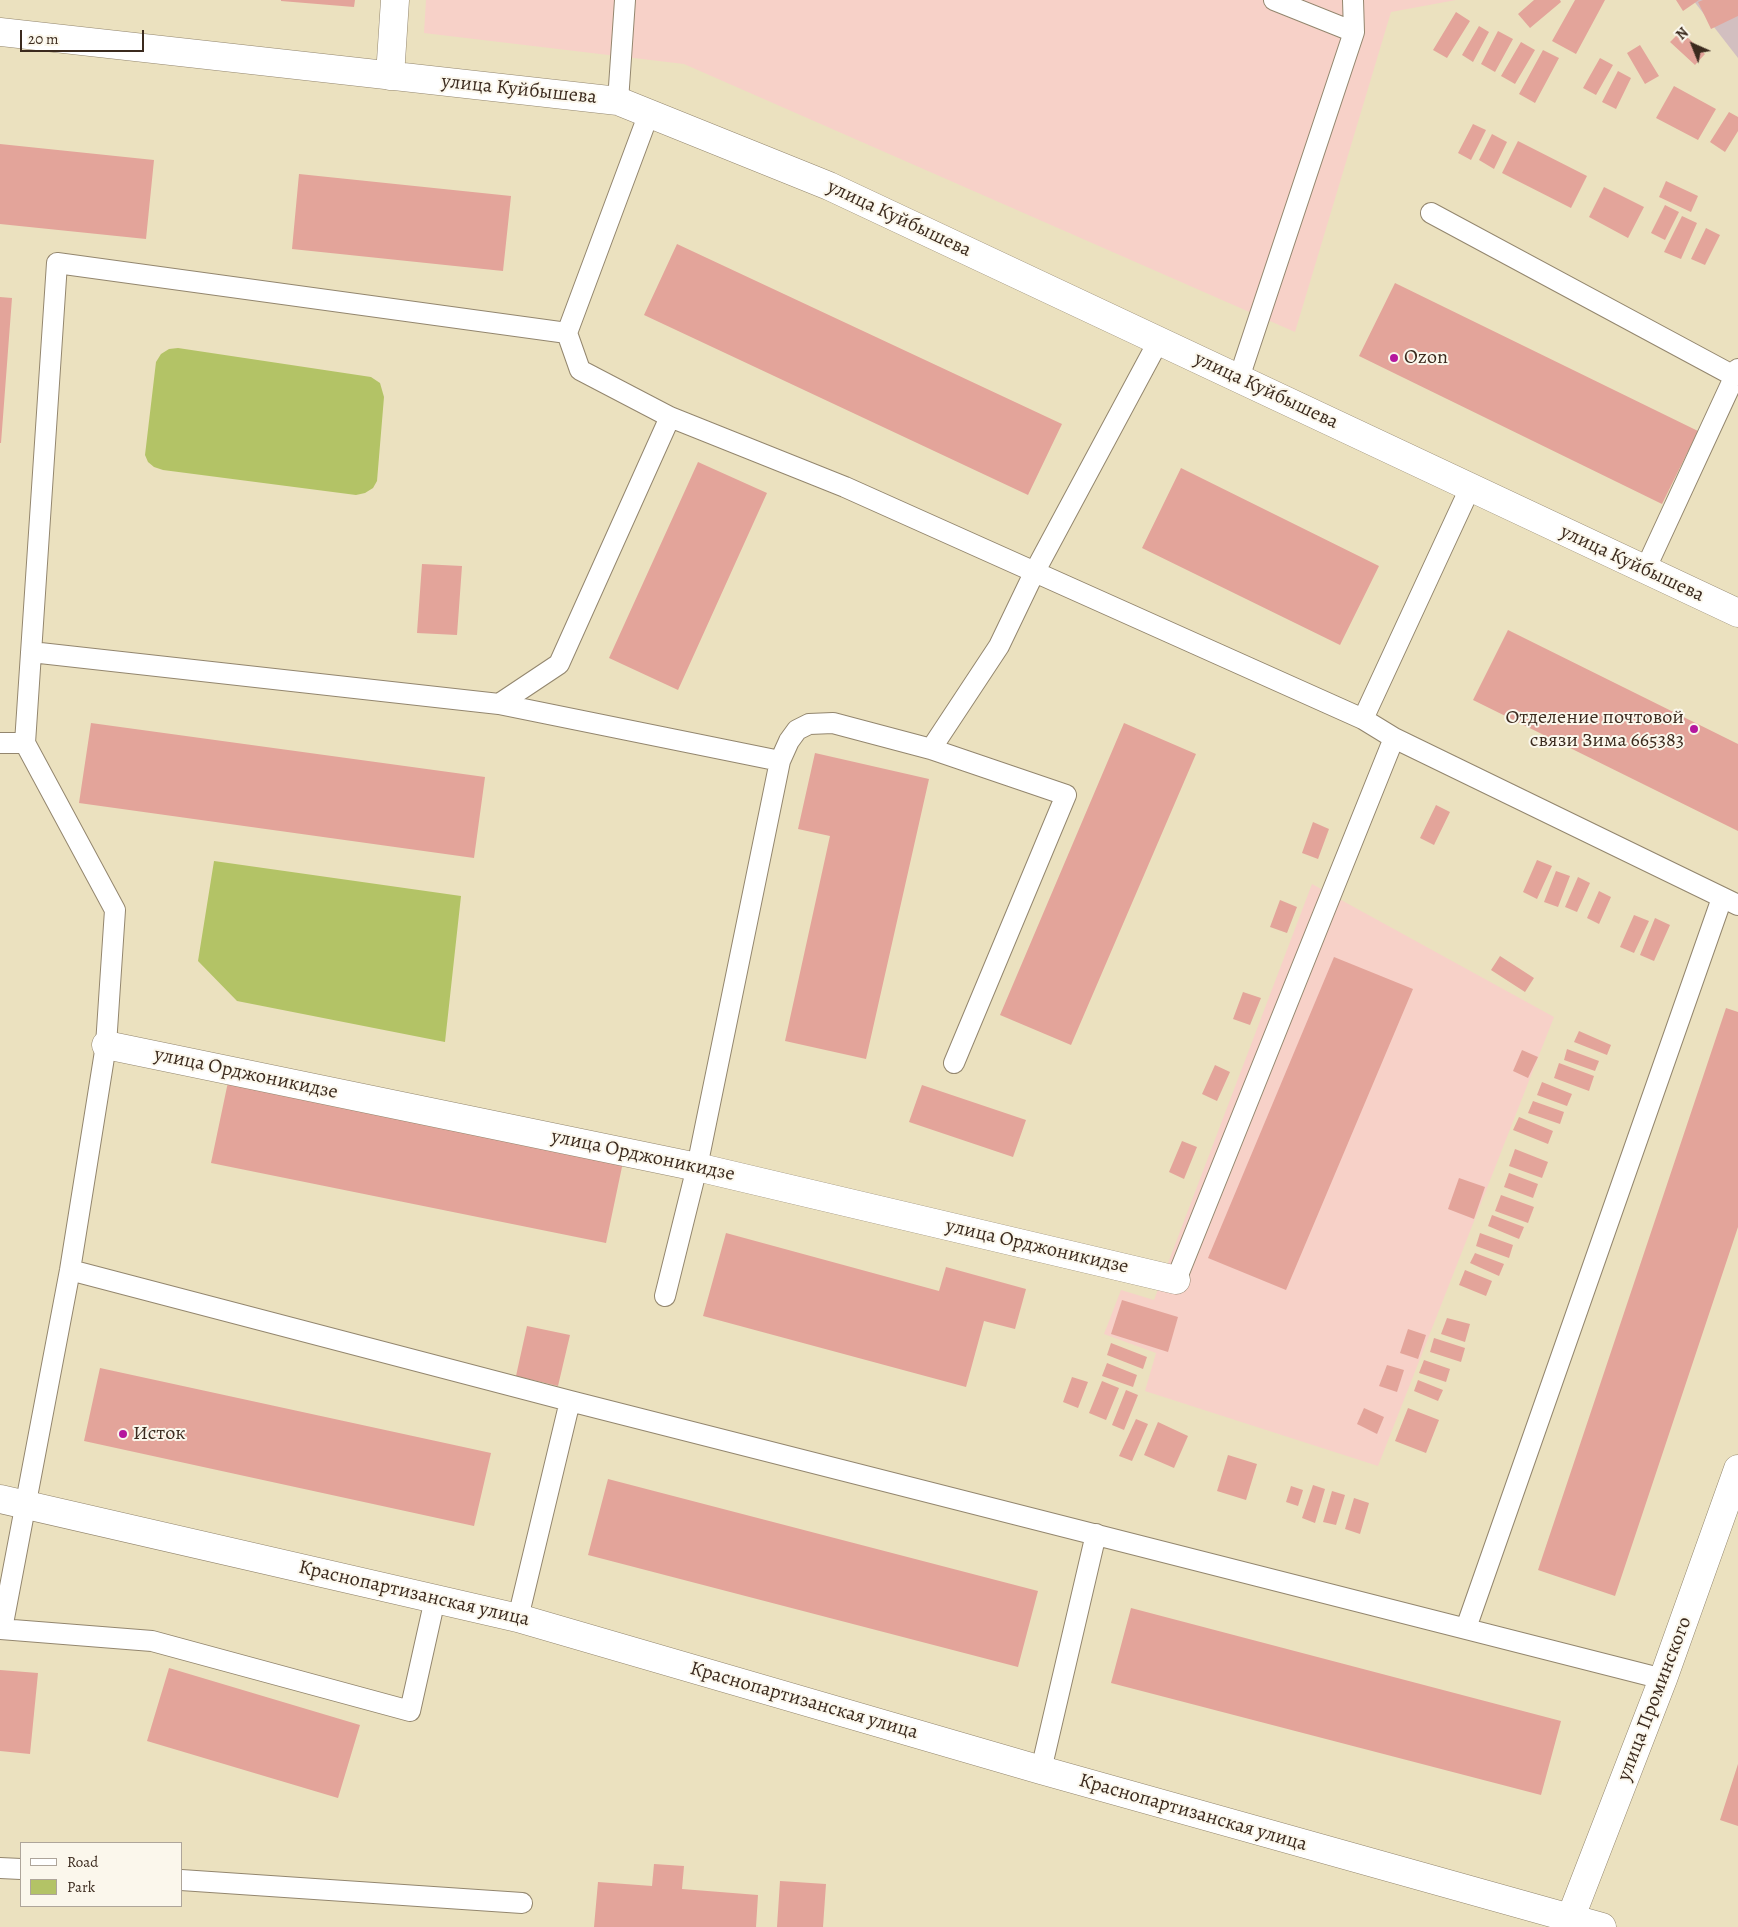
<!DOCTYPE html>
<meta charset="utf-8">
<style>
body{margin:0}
#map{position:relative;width:1738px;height:1927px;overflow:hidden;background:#ebe1bf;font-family:Alegreya,serif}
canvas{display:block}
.legend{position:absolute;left:20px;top:1842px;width:162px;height:65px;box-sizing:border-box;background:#fbf7ec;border:1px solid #aea59a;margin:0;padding:6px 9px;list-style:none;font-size:15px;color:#3b2a1e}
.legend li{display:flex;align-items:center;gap:10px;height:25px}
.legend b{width:25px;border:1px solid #aea59a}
.north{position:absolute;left:1668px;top:20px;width:50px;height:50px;-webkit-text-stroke:4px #fbf7ec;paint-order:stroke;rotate:316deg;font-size:14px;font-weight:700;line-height:20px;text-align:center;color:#3b2a1e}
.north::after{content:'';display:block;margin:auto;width:18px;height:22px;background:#3b2a1e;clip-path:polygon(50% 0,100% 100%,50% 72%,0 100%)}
.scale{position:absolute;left:20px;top:30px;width:124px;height:22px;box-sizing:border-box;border:2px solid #3b2a1e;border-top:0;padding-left:6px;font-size:15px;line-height:18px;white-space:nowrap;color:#3b2a1e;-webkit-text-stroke:4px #fbf7ec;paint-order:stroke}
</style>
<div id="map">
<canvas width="1738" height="1927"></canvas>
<ul class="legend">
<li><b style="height:6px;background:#fff"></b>Road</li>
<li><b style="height:14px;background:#b3c366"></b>Park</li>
</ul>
<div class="north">N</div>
<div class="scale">20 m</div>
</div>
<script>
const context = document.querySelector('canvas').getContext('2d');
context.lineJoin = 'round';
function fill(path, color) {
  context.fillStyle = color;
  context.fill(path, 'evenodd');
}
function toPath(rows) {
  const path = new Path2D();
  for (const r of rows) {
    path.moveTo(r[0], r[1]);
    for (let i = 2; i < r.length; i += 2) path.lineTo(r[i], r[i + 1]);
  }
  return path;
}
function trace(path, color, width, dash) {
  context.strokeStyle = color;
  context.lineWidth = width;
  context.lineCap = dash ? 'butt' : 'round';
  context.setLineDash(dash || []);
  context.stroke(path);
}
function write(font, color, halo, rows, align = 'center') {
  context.font = font + ' Alegreya,serif';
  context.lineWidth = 4;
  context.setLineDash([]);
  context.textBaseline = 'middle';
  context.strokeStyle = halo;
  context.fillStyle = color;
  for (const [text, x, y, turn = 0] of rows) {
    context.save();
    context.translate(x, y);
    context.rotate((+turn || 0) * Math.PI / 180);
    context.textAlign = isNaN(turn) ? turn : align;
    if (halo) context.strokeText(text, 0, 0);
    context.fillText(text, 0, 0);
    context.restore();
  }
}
const built = toPath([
 [426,0,1456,0,1391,12,1295,332,684,64,424,33],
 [1312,884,1554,1017,1378,1466,1145,1391,1156,1353,1104,1334,1121,1290,1154,1300]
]);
const industrial = toPath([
 [1693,0,1738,0,1738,58]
]);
const green = toPath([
 [178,348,371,377,380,383,384,397,377,481,373,488,365,493,356,495,163,470,154,467,148,462,145,455,156,362,161,354,169,349],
 [214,861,461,896,445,1042,237,1001,198,961]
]);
const building = toPath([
 [281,0,355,0,354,7,281,1],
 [1534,0,1560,0,1561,2,1530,28,1518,14],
 [1575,0,1605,0,1576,54,1552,41],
 [1676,0,1699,0,1683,11],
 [1703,0,1738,0,1738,16,1711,29,1698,2],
 [1456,12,1470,21,1447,58,1433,50],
 [1479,26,1489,32,1473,62,1462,55],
 [1498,31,1513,39,1495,72,1481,64],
 [1681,31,1705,54,1695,65,1670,42],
 [1521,42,1535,50,1515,84,1501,76],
 [1640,45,1659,76,1645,84,1627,53],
 [1543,50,1559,58,1535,103,1519,94],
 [1600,58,1613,65,1596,95,1583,88],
 [1618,71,1631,78,1616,109,1602,102],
 [1674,86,1716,109,1698,140,1656,118],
 [1729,112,1738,117,1738,131,1725,152,1710,142],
 [1473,124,1486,130,1471,160,1458,153],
 [1492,134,1507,142,1494,169,1479,160],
 [1518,141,1587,176,1571,208,1502,173],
 [0,144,154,160,146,239,0,224],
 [299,174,511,196,503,271,292,249],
 [1666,181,1698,196,1691,212,1659,197],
 [1604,187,1644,207,1628,238,1589,217],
 [1665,205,1679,212,1665,240,1651,233],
 [1682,216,1697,223,1681,259,1664,252],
 [1706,228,1720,235,1705,265,1691,259],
 [677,244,1062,424,1028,495,644,315],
 [1395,283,1698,431,1662,504,1359,356],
 [0,297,12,298,1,443,0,443],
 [698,462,767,493,678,690,609,658],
 [1181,468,1379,566,1340,645,1142,548],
 [422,564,462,566,457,635,417,633],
 [1508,630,1738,744,1738,831,1473,700],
 [91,723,485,777,474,858,79,803],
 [1124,723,1196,754,1071,1045,1000,1015],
 [815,753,929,779,866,1059,785,1041,830,836,798,829],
 [1436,805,1450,812,1434,845,1420,838],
 [1313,822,1329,829,1318,859,1302,853],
 [1537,860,1552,866,1537,899,1523,892],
 [1556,871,1570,876,1558,907,1544,902],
 [1578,877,1590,883,1577,912,1565,907],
 [1599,891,1611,897,1599,924,1587,918],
 [1280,900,1297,907,1287,933,1270,927],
 [1634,915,1649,921,1634,953,1620,947],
 [1655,918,1670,925,1654,961,1640,955],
 [1500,956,1534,978,1525,992,1491,970],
 [1334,957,1413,989,1286,1290,1208,1258],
 [1243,992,1261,998,1250,1025,1233,1019],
 [1726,1008,1738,1012,1738,1227,1615,1596,1538,1570],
 [1579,1031,1611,1045,1607,1055,1574,1042],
 [1567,1049,1599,1061,1595,1071,1564,1060],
 [1522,1050,1538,1057,1528,1078,1513,1071],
 [1559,1063,1594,1076,1589,1091,1554,1078],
 [1215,1065,1230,1072,1217,1101,1202,1094],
 [228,1082,623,1162,606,1243,211,1163],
 [1542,1082,1572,1094,1567,1106,1537,1095],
 [922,1085,1026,1120,1013,1157,909,1122],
 [1533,1101,1564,1112,1560,1124,1528,1113],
 [1519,1117,1553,1131,1548,1144,1513,1130],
 [1182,1141,1197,1147,1184,1179,1169,1172],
 [1515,1149,1548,1162,1542,1178,1509,1166],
 [1509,1173,1538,1184,1533,1198,1504,1187],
 [1459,1178,1485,1187,1474,1219,1448,1209],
 [1501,1195,1534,1207,1528,1223,1495,1211],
 [1492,1215,1524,1227,1519,1239,1488,1226],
 [726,1233,939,1291,946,1267,1026,1289,1015,1329,984,1321,966,1387,703,1316],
 [1480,1233,1513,1245,1509,1258,1476,1246],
 [1475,1253,1504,1264,1499,1276,1470,1263],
 [1465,1270,1492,1281,1486,1296,1459,1285],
 [1122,1300,1178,1317,1168,1352,1111,1334],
 [1447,1318,1470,1324,1465,1342,1441,1334],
 [527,1326,570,1335,558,1386,516,1376],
 [1408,1329,1426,1335,1418,1359,1400,1353],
 [1434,1338,1465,1348,1461,1362,1430,1352],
 [1111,1343,1147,1357,1143,1369,1107,1355],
 [1424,1360,1450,1369,1446,1382,1419,1373],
 [1107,1363,1137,1375,1133,1387,1102,1376],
 [1387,1365,1404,1370,1397,1392,1379,1386],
 [100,1368,491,1453,474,1526,84,1441],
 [1072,1377,1088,1382,1078,1408,1063,1402],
 [1418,1380,1443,1390,1438,1401,1414,1391],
 [1102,1381,1119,1388,1106,1420,1089,1413],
 [1126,1390,1138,1395,1124,1430,1112,1425],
 [1364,1408,1384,1417,1377,1434,1357,1424],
 [1408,1408,1439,1420,1426,1453,1395,1441],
 [1136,1419,1148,1424,1132,1461,1119,1456],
 [1158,1422,1188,1436,1174,1468,1144,1455],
 [1228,1455,1257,1464,1246,1500,1217,1491],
 [608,1479,1038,1591,1018,1667,588,1555],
 [1313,1485,1325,1489,1315,1523,1302,1518],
 [1291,1486,1303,1490,1298,1506,1286,1502],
 [1332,1491,1345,1495,1336,1525,1323,1522],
 [1354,1498,1369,1503,1360,1534,1345,1529],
 [1131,1608,1561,1721,1541,1795,1111,1683],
 [169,1668,360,1725,338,1798,147,1741],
 [0,1670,38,1673,30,1754,0,1751],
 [1738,1764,1738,1826,1720,1820],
 [654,1864,684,1866,682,1889,758,1895,756,1927,594,1927,598,1882,652,1886],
 [780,1881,826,1884,823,1927,777,1927]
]);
const service = toPath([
 [1274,0,1354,32],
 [618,101,625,0],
 [1431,213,1734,376],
 [567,333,649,113],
 [1239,378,1354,32,1353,0],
 [1645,570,1738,369],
 [31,652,499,704,559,664,670,417],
 [499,704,780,761],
 [1363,719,1470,488],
 [0,743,25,743,57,263,567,333,580,370,670,417,845,487,1363,719,1394,738,1738,905],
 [931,749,999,646,1035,571,1158,342],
 [70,1270,570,1401,1663,1679],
 [1176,1280,1394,738],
 [665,1296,697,1167,780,761,789,741,797,730,809,724,833,723,931,749,1066,795,954,1063],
 [518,1618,570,1401],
 [1466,1628,1722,898],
 [0,1629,152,1641,410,1711,435,1599],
 [2,1629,70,1270,106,1045,115,910,25,743],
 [1041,1770,1096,1534],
 [0,1868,21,1869],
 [181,1880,522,1903]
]);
const minor = toPath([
 [0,32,618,101,829,186,1738,613],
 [390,76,395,0],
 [106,1045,697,1167,1176,1280],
 [0,1499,518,1618,1041,1770,1602,1927],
 [1567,1927,1663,1679,1738,1469]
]);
const markers = [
 [1394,358,5,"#b5179e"],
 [1694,729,5,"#b5179e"],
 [123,1434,5,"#b5179e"]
];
const streetNames = [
 ["улица Куйбышева",519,90,6],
 ["улица Куйбышева",899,219,25],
 ["улица Куйбышева",1266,391,25],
 ["улица Куйбышева",1632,564,25],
 ["улица Орджоникидзе",246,1074,12],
 ["улица Орджоникидзе",643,1156,12],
 ["улица Орджоникидзе",1037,1247,13],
 ["Краснопартизанская улица",414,1594,13],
 ["улица Проминского",1655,1699,-69],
 ["Краснопартизанская улица",804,1701,16],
 ["Краснопартизанская улица",1193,1813,16]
];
const poiNames = [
 ["Ozon",1404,358],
 ["Отделение почтовой",1684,718,"right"],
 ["связи Зима 665383",1684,741,"right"],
 ["Исток",133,1434]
];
fill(built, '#f7d1c8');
fill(industrial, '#d2bfc0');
fill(green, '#b3c366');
fill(building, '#e3a49a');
trace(service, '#93866e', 22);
trace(minor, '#93866e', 29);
trace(service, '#fff', 20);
trace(minor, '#fff', 28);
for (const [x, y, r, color] of markers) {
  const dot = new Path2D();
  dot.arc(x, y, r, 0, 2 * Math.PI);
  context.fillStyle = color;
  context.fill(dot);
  trace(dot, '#fbf7ec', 2);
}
write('20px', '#3b2a1e', '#fbf7ec', streetNames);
write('20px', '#3b2a1e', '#fbf7ec', poiNames, 'left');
</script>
